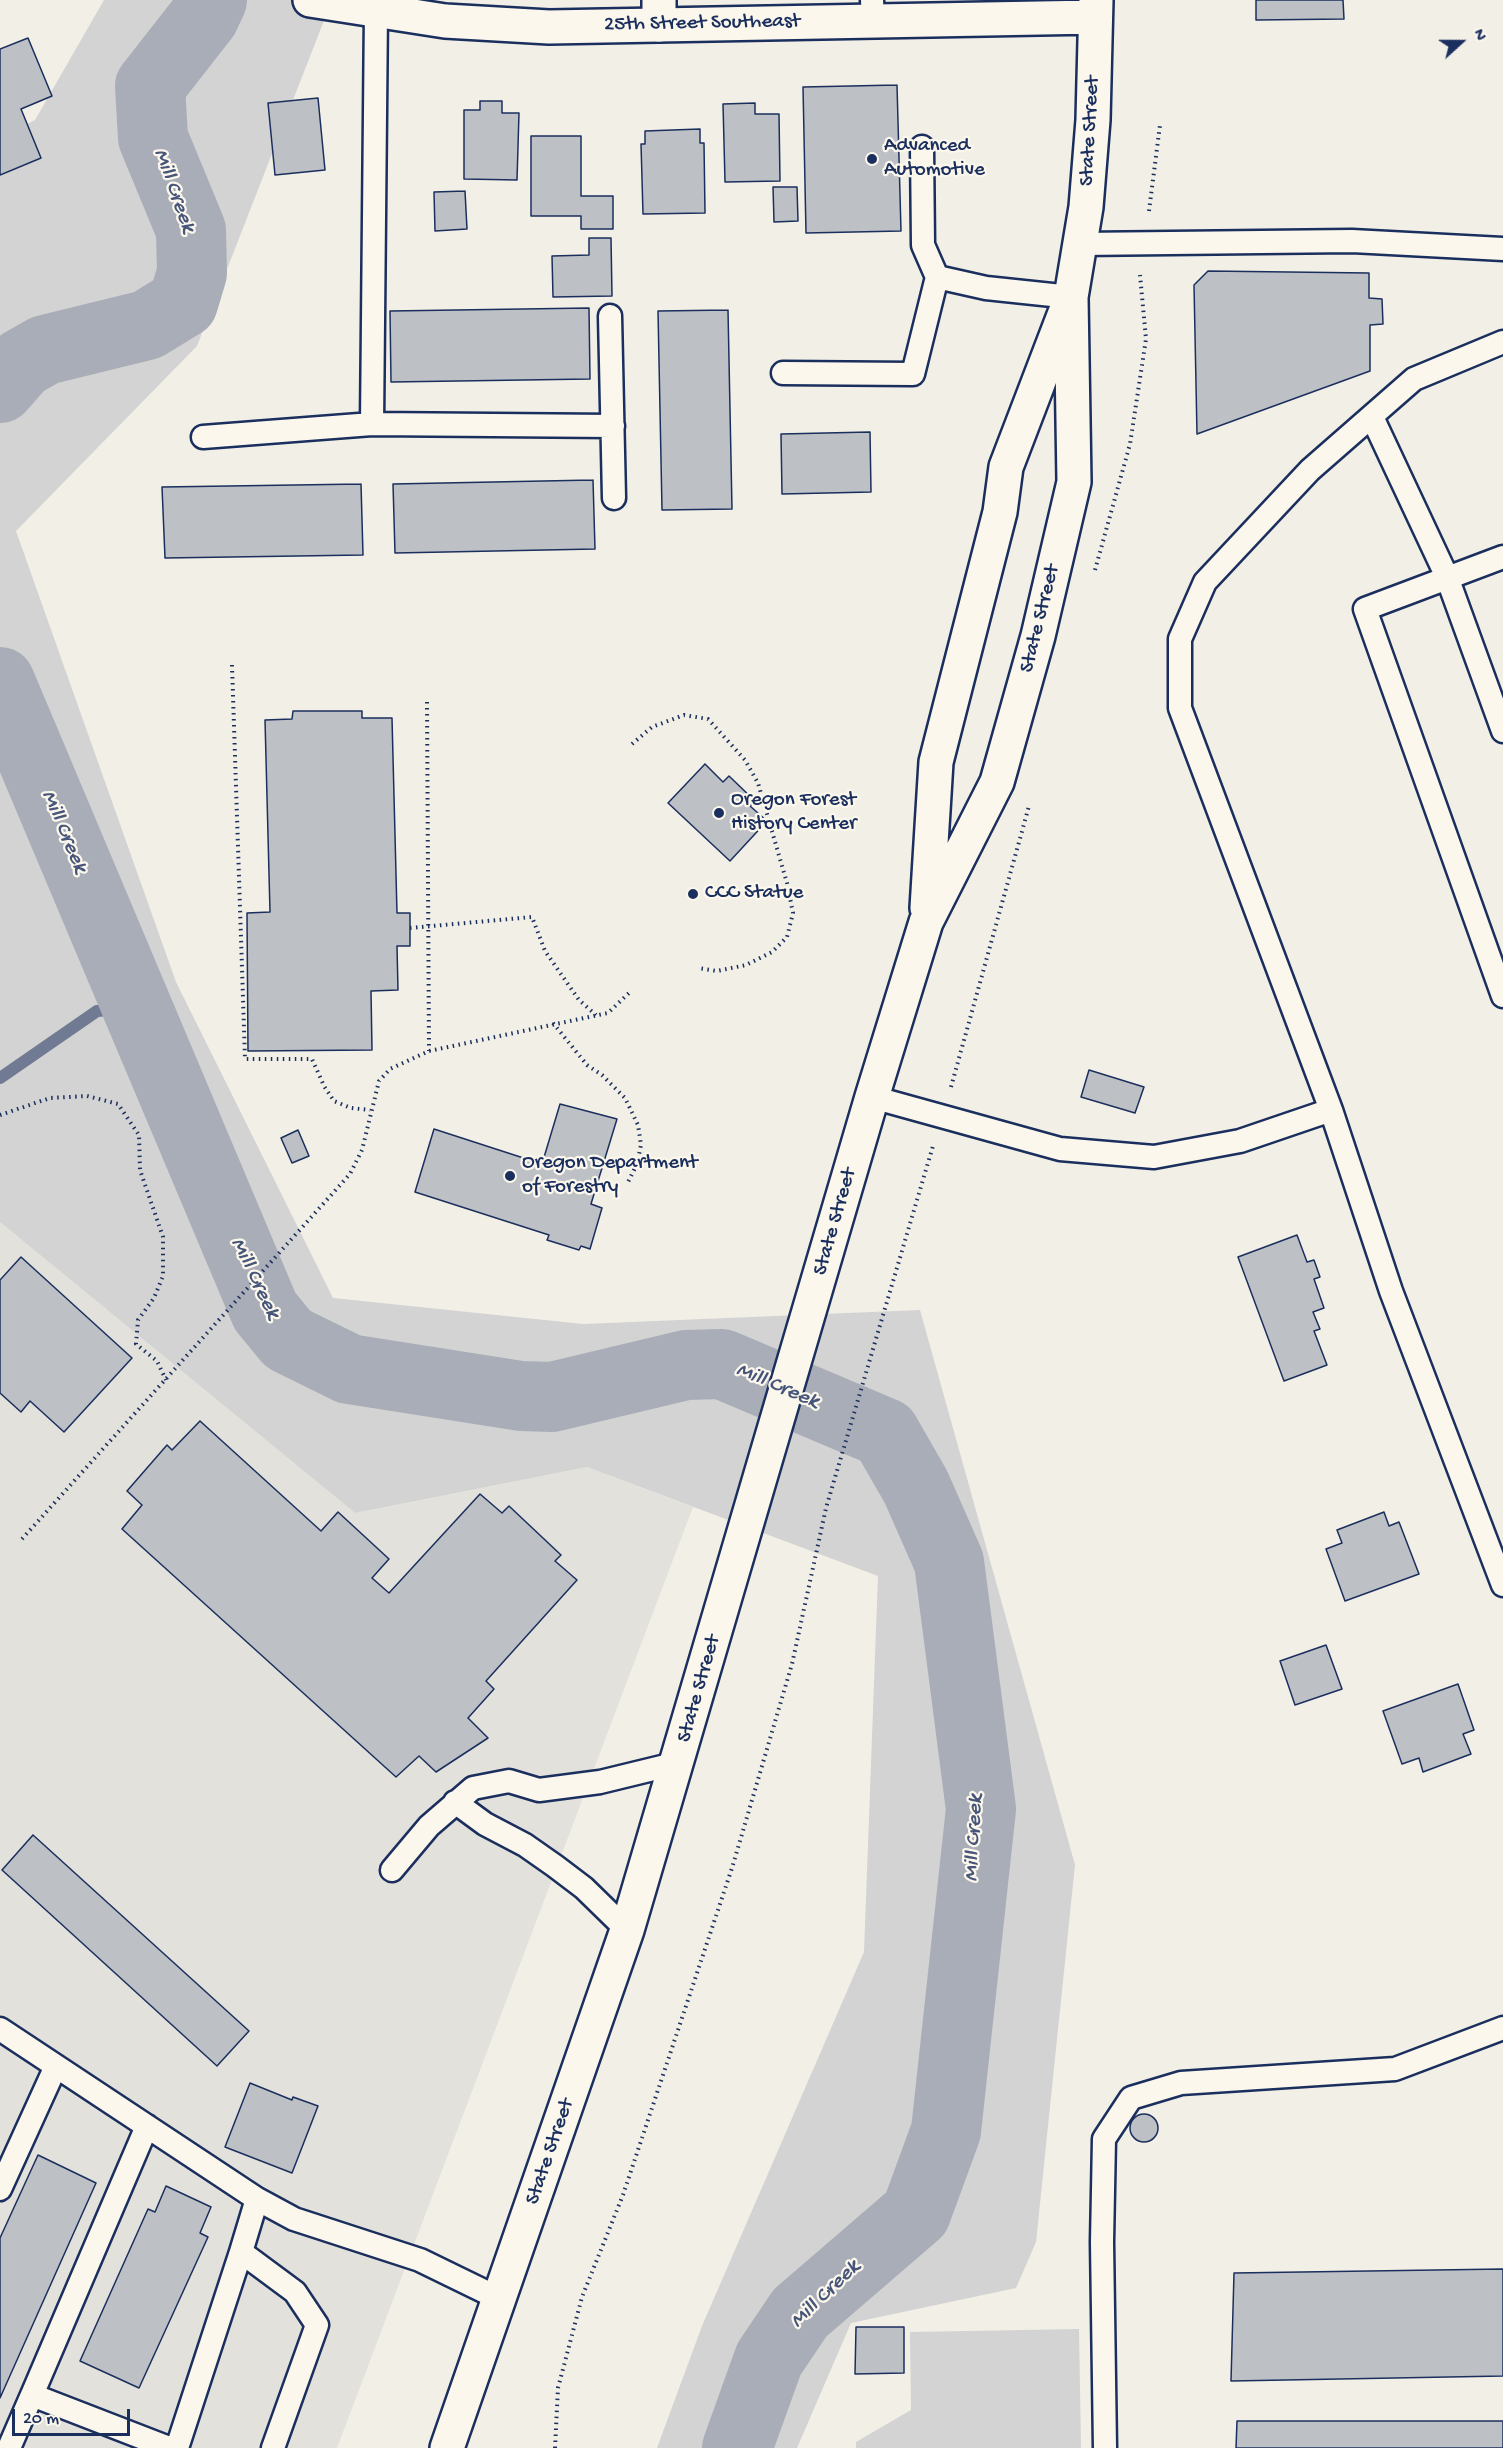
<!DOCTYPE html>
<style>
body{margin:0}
#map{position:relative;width:1503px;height:2448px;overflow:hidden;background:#f2efe6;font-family:"Gochi Hand",sans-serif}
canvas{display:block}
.north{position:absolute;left:1431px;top:12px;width:60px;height:60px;-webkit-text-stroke:4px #fbf7ec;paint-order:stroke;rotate:69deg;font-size:16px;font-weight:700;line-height:24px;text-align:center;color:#1b2f5e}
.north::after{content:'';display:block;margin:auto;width:21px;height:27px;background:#1b2f5e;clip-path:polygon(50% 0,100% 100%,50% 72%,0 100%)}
.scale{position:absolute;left:12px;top:2409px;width:118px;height:27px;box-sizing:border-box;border:3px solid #1b2f5e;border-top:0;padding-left:8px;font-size:18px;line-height:21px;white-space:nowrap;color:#1b2f5e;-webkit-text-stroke:4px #fbf7ec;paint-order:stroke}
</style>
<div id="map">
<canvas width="1503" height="2448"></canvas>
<div class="north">N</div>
<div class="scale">20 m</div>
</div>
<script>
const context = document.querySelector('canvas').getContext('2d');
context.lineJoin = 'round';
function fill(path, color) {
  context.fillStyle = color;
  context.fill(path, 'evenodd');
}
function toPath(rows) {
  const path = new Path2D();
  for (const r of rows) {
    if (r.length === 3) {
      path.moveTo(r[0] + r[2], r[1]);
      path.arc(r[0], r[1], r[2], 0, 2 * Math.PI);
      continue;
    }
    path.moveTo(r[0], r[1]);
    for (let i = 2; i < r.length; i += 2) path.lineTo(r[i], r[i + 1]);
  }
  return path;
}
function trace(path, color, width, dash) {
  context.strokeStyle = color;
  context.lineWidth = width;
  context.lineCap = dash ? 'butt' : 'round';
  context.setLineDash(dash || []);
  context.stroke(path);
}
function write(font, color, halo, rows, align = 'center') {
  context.font = font + ' "Gochi Hand",sans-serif';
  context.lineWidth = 4.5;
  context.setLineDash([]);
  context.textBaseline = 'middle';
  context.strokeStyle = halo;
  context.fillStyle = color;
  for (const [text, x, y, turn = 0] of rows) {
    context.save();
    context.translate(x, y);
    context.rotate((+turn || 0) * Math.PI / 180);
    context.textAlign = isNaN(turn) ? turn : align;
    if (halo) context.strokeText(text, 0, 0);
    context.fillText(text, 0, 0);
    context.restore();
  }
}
const built = toPath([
 [0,1222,355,1513,587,1467,693,1507,337,2448,0,2448]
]);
const green = toPath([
 [104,0,332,0,197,346,16,531,176,982,333,1298,583,1324,920,1310,1075,1865,1036,2242,1016,2288,851,2323,797,2448,657,2448,702,2326,864,1952,878,1576,587,1467,355,1513,0,1222,0,138,35,120],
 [1079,2329,1081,2448,856,2448,856,2442,911,2410,910,2332]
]);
const stream = toPath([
 [0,1078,97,1011,135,1008]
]);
const river = toPath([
 [0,388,22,363,45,350,147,325,183,303,192,273,191,230,153,138,150,86,204,17,212,0],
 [0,682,265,1311,288,1339,349,1369,521,1396,552,1397,686,1365,722,1364,885,1433,916,1487,949,1562,981,1809,946,2131,916,2213,800,2313,769,2359,737,2448]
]);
const building = toPath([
 [1256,0,1343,0,1344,19,1256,20,1256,0],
 [28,38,52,96,21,109,41,158,0,175,0,49,28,38],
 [897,85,901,231,806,233,803,87,897,85],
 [318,98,325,170,275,175,268,103,318,98],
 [480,101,502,101,502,113,519,113,517,180,464,179,464,110,480,110,480,101],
 [755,103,755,114,779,114,780,181,725,182,723,104,755,103],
 [700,129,700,143,704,143,705,213,643,214,641,144,645,144,645,131,700,129],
 [531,136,581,136,581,196,613,196,613,229,581,229,581,216,531,216,531,136],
 [773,187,797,187,798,221,774,222,773,187],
 [465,191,467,229,435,231,434,192,465,191],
 [589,238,611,238,612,296,553,297,552,256,589,255,589,238],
 [1208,271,1369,273,1369,298,1382,299,1383,324,1370,325,1370,371,1197,434,1194,285,1208,271],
 [589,308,590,379,391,382,390,311,589,308],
 [728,310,732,509,662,510,658,311,728,310],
 [870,432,871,492,782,494,781,434,870,432],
 [593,480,595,549,395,553,393,484,593,480],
 [361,484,363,555,165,558,162,487,361,484],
 [293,711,362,711,362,718,392,718,397,913,410,913,410,946,397,946,398,990,371,991,372,1050,248,1051,247,913,270,912,265,720,292,719,293,711],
 [705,764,723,782,729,776,755,801,750,806,767,821,730,861,668,803,705,764],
 [1089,1070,1144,1087,1135,1113,1081,1097,1089,1070],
 [560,1104,617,1119,591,1204,602,1208,590,1249,581,1246,579,1250,547,1240,549,1235,415,1192,434,1129,542,1164,560,1104],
 [298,1130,309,1156,292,1163,281,1138,298,1130],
 [1297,1235,1307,1262,1314,1260,1320,1277,1314,1279,1324,1308,1313,1312,1320,1329,1314,1331,1327,1365,1284,1381,1238,1257,1297,1235],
 [21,1257,132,1358,64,1432,30,1401,21,1412,0,1393,0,1280,21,1257],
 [200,1421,321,1531,338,1512,389,1559,372,1578,389,1593,480,1494,502,1513,509,1506,561,1555,555,1561,577,1580,486,1681,494,1689,468,1718,488,1738,436,1772,419,1756,396,1777,122,1529,142,1505,127,1491,167,1445,172,1450,200,1421],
 [1384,1512,1389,1526,1399,1522,1419,1574,1345,1601,1326,1549,1342,1543,1337,1530,1384,1512],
 [1326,1645,1342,1689,1295,1705,1280,1661,1326,1645],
 [1458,1684,1474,1730,1463,1734,1471,1754,1423,1772,1419,1758,1402,1764,1383,1711,1458,1684],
 [33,1835,249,2031,217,2066,2,1870,33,1835],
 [250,2083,292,2100,293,2097,318,2106,292,2173,225,2147,250,2083],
 [1144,2128,14],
 [38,2155,96,2183,0,2398,0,2238,38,2155],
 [166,2186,211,2207,200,2233,208,2237,139,2388,80,2361,148,2209,155,2212,166,2186],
 [1503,2269,1503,2376,1231,2381,1234,2273,1503,2269],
 [856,2327,904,2327,904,2373,855,2374,856,2327],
 [1237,2421,1503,2421,1503,2448,1236,2448,1237,2421]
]);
const path = toPath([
 [1149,211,1160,125],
 [1095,570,1130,444,1146,339,1140,275],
 [232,665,245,1059,312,1059,324,1086,334,1101,351,1108,370,1110],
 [427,702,429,1051],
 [632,744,652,727,684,715,708,719,745,760,758,783,787,883,793,913,787,937,772,952,746,965,717,971,698,968],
 [410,928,532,917,545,951,579,1000,596,1015],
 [553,1023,587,1065,602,1075,625,1098,638,1125,641,1145,637,1164,627,1184],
 [951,1087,1029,806],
 [0,1115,50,1098,87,1096,118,1104,139,1135,140,1170,163,1237,163,1276,154,1298,138,1320,136,1344,157,1361,166,1380],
 [22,1539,350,1174,362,1150,379,1081,390,1069,429,1051,608,1013,631,991],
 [555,2448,558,2388,582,2297,623,2195,732,1868,792,1664,826,1508,933,1146]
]);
const lane = toPath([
 [872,0,873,21],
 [376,10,372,424,613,426],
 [922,147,923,245,937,277,986,288,1071,297],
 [1080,244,1352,241,1503,249],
 [610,316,614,498],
 [783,373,913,374,937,277],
 [1372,417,1447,577,1503,731],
 [203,437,372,424],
 [1503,557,1365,609,1503,996],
 [872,1097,1060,1149,1154,1157,1240,1141,1331,1110,1391,1291,1503,1585],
 [1331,1110,1180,708,1180,639,1205,582,1310,470,1414,379,1503,342],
 [455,1802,485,1824,525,1845,555,1866,584,1888,627,1930],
 [392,1870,429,1826,473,1788,509,1781,539,1790,600,1782,678,1763],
 [0,2029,257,2199,294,2219,420,2260,500,2299],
 [0,2189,56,2066],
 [257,2199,241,2252,295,2292,317,2325,273,2448],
 [32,2395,147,2126],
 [9,2448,32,2395,169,2448],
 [177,2448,241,2252],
 [1105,2448,1102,2242,1104,2139,1131,2098,1181,2083,1395,2069,1503,2028]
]);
const street = toPath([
 [659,0,659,25]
]);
const secondary = toPath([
 [310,0,445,21,549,27,1095,17],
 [927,908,936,762,1000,512,1006,467,1065,313],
 [447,2448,627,1930,872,1097,926,922,997,782,1038,636,1074,482,1071,297,1086,207,1093,120,1096,0]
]);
const markers = [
 [872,159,6,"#1b2f5e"],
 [719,813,6,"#1b2f5e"],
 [693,894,6,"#1b2f5e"],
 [510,1176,6,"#1b2f5e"]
];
const streetNames = [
 ["25th Street Southeast",702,24,-1],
 ["State Street",1091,131,-87],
 ["State Street",1041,619,-76],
 ["State Street",836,1222,-74],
 ["State Street",700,1689,-74],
 ["State Street",551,2152,-71]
];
const poiNames = [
 ["Advanced",884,147],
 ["Automotive",884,171],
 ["Oregon Forest",731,801],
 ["History Center",731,825],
 ["CCC Statue",705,894],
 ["Oregon Department",522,1164],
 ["of Forestry",522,1188]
];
const waterNames = [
 ["Mill Creek",173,191,70],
 ["Mill Creek",63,832,67],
 ["Mill Creek",254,1279,64],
 ["Mill Creek",777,1387,23],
 ["Mill Creek",975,1838,-87],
 ["Mill Creek",826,2295,-44]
];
fill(built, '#e2e1dc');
fill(green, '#d2d3d2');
trace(stream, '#707b93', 12);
trace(river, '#a9adb7', 70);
fill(building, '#bdc0c4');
trace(building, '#1b2f5e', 1.5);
trace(lane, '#1b2f5e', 27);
trace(street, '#1b2f5e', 38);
trace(secondary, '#1b2f5e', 38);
trace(path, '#1b2f5e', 4, [1.5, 4.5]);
trace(lane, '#fbf7ec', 22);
trace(street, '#fbf7ec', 33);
trace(secondary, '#fbf7ec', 33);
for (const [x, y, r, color] of markers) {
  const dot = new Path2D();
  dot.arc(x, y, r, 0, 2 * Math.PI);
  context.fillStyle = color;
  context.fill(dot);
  trace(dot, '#fbf7ec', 2);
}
write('21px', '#1b2f5e', '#fbf7ec', streetNames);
write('21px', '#1b2f5e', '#fbf7ec', poiNames, 'left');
write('italic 22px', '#465579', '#fbf7ec', waterNames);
</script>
